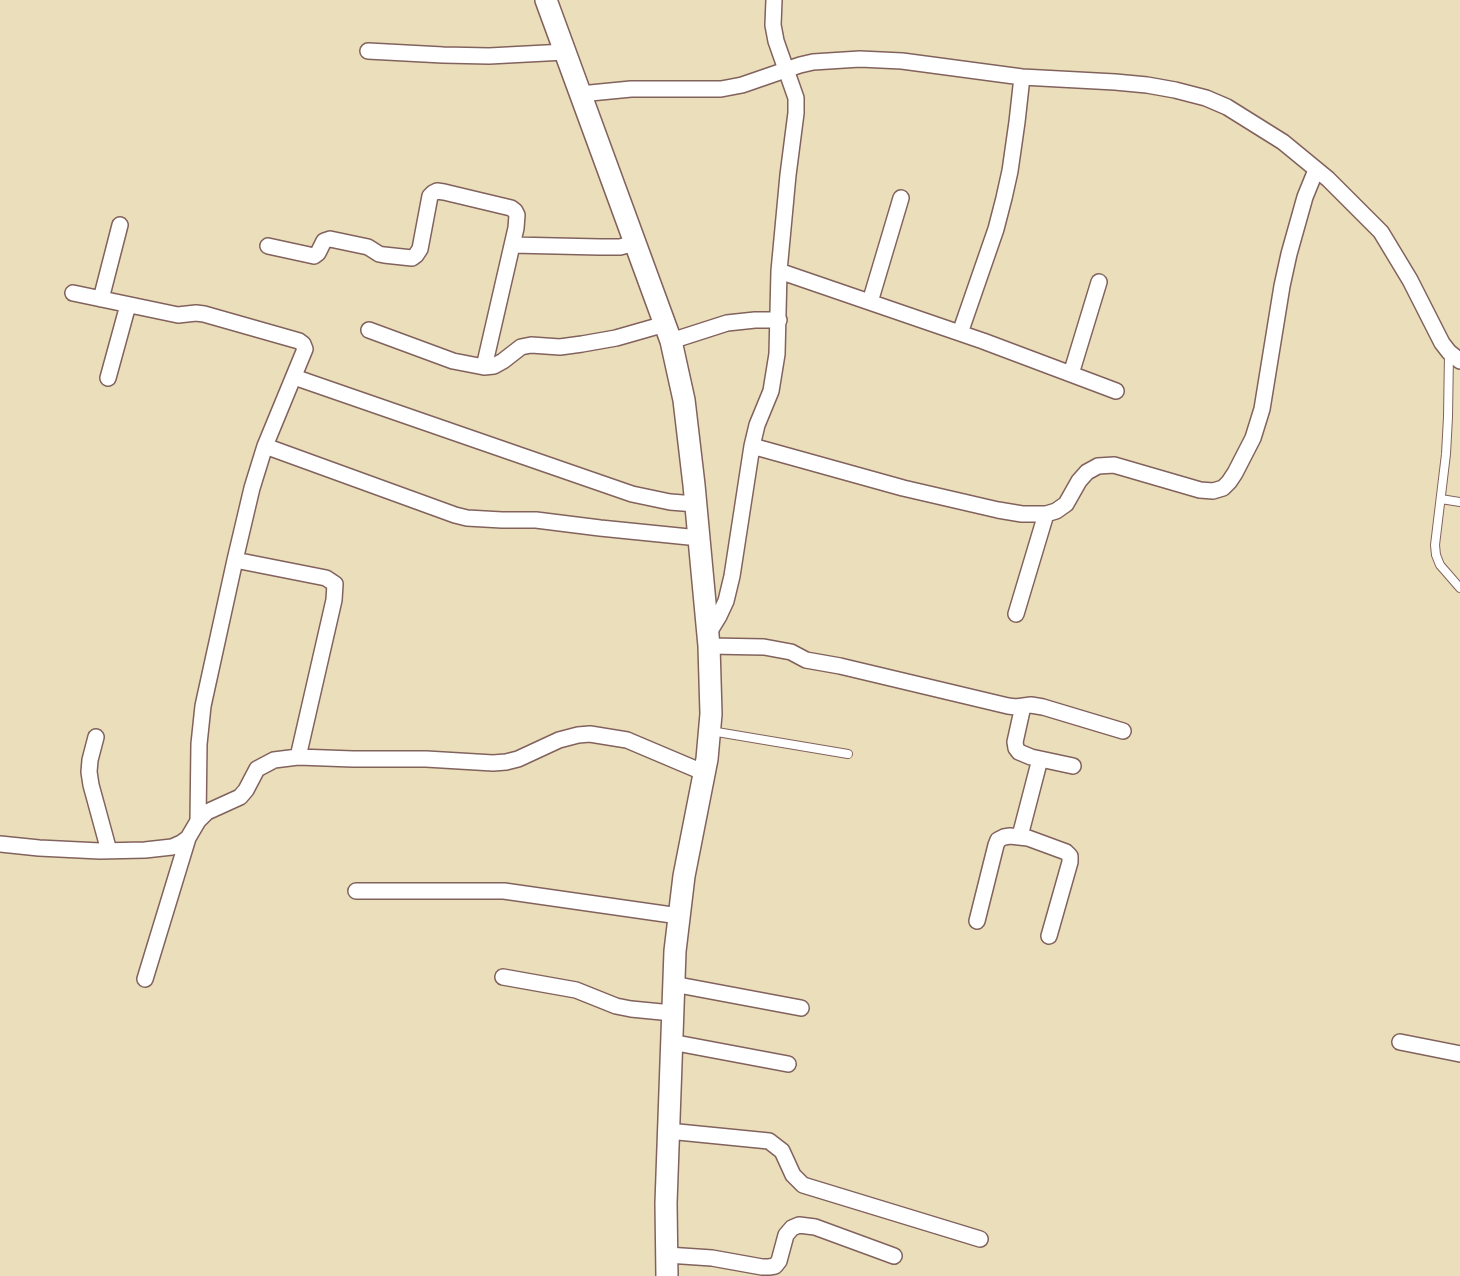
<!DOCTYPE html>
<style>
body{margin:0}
canvas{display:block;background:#ebdeba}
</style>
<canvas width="1460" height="1276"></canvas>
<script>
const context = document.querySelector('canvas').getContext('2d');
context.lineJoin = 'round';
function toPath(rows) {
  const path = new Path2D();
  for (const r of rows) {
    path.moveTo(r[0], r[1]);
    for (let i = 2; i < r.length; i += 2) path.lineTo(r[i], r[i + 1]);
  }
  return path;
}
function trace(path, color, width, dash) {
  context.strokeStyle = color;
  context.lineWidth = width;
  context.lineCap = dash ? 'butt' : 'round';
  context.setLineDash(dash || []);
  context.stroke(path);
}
const lane = toPath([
 [1449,353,1448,417,1446,454,1435,545,1436,555,1440,565,1460,588],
 [1441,499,1460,502],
 [711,731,848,754]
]);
const street = toPath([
 [368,51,443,55,489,56,565,52],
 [580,94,631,89,721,89,742,85,800,65,813,62,860,59,902,61,1022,77,1115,82,1147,85,1175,90,1206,98,1227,107,1283,142,1328,179,1381,232,1410,280,1442,343,1449,352,1460,361],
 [512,245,600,247,620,247,635,243],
 [268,246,314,256,318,253,324,241,330,239,368,247,379,254,384,255,412,258,416,255,420,249,430,196,433,193,437,191,444,192,511,208,515,211,517,215,516,228,484,367],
 [779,271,983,341,1116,391],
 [73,293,178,315,196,313,204,314,299,341,303,344,305,349,265,446,252,488,235,560,203,706,199,744,198,821],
 [101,299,120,225],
 [870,302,901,198],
 [369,330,453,361,484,367,494,366,503,361,521,347,531,345,560,347,582,344,616,338,665,324],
 [960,333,996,229,1004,198,1010,171,1017,122,1022,77],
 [671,341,727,323,755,320,779,320],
 [1071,374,1099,282],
 [294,377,632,494,670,502,696,504],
 [108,378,128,305],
 [265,446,455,515,467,518,502,520,536,520,600,528,699,538],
 [752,446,903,488,998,510,1022,514,1046,514,1056,511,1066,504,1079,481,1087,472,1098,466,1114,465,1200,490,1213,491,1223,488,1229,482,1235,473,1253,438,1262,409,1282,286,1289,254,1305,197,1316,170],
 [235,560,326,578,335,584,334,600,298,757],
 [1016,614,1046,514],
 [708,634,719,616,726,601,732,576,752,446,757,425,771,391,777,354,779,271,788,175,796,113,796,98,776,41,773,25,774,0],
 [709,646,764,647,791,652,806,660,840,666,1008,706,1016,707,1031,705,1043,707,1123,731],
 [1023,706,1015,742,1016,748,1019,752,1031,757,1073,766],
 [96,737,90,760,89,772,91,785,109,851],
 [1020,836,1040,759],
 [0,844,39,848,100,851,145,850,172,847,181,843,188,838,198,821,207,812,240,797,246,790,257,769,274,760,298,757,353,759,426,759,493,763,506,762,518,759,559,740,578,735,590,734,627,740,705,773],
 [356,891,504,891,679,916],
 [977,921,996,845,998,840,1004,837,1010,836,1028,838,1066,852,1070,856,1070,862,1049,936],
 [503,977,576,990,616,1006,631,1009,672,1013],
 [145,979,188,838],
 [673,984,801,1008],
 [671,1042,788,1064],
 [1400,1042,1460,1054],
 [668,1131,769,1141,782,1151,793,1175,803,1185,980,1239],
 [667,1255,712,1258,762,1267,769,1267,775,1266,779,1261,786,1235,792,1228,799,1225,815,1227,894,1256]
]);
const secondary = toPath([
 [546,0,671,341,684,400,694,485,709,646,711,714,707,759,684,876,675,951,666,1203,667,1276]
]);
trace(lane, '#82625d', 10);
trace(street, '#82625d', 18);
trace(secondary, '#82625d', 24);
trace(lane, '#fff', 8);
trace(street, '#fff', 15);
trace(secondary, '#fff', 21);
</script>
